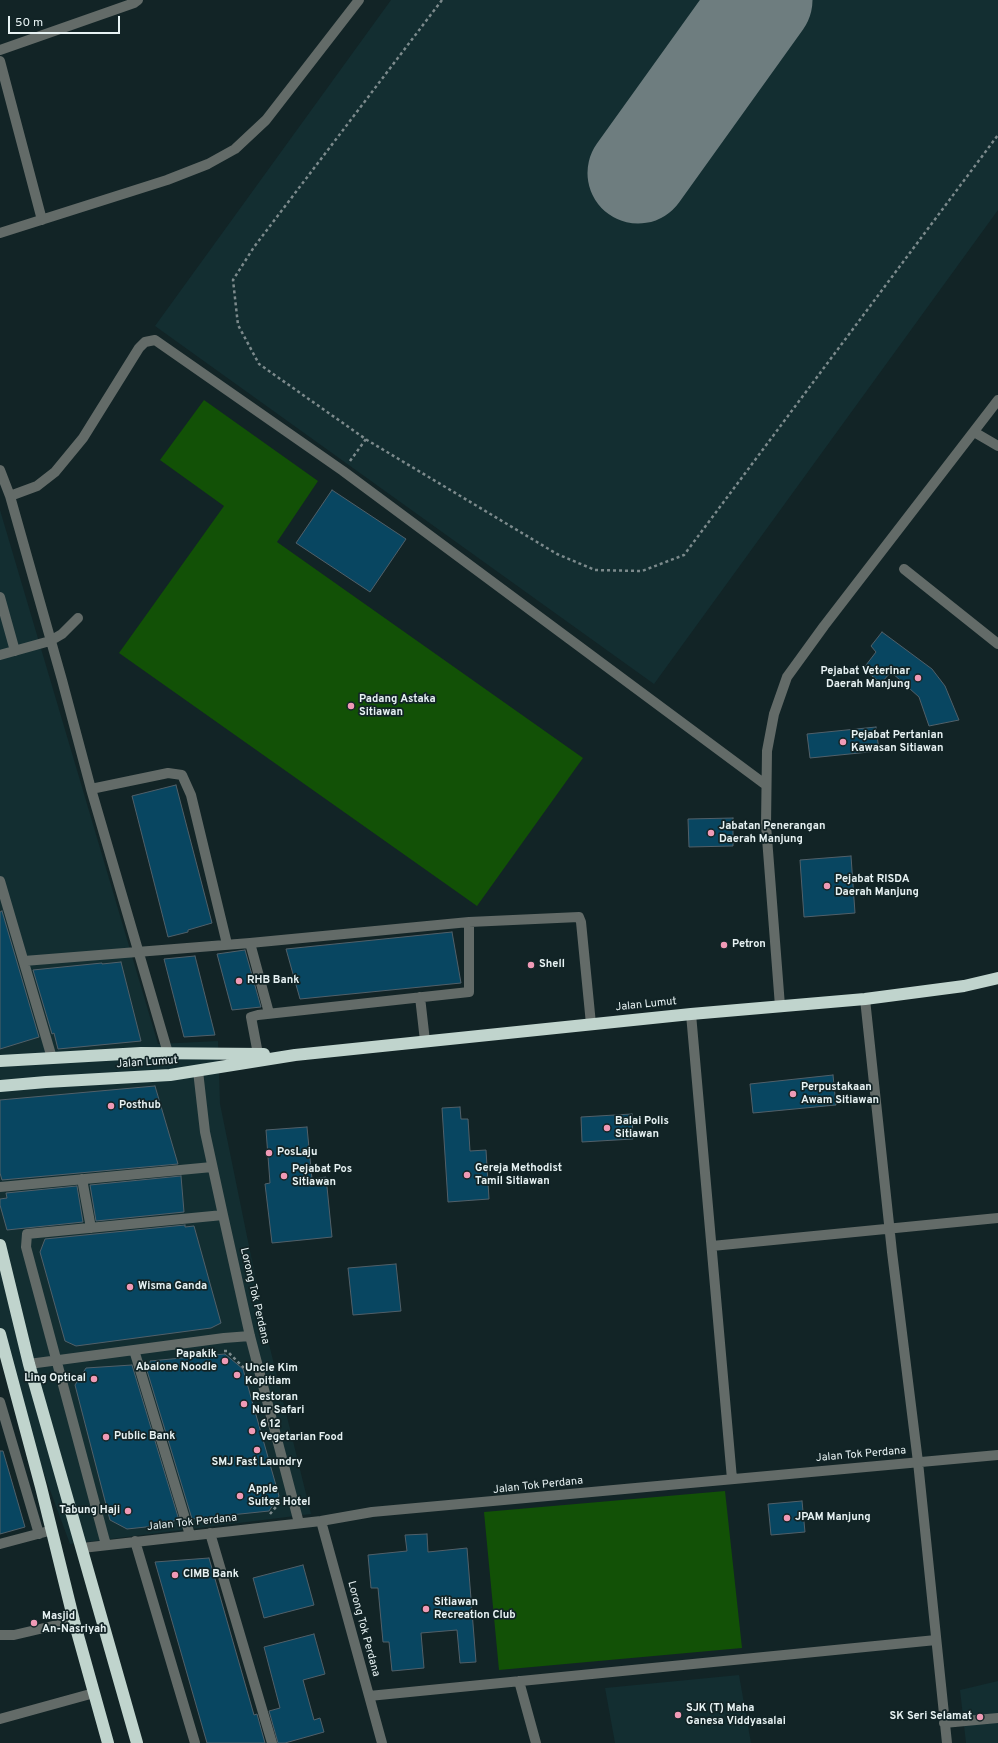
<!DOCTYPE html>
<style>
body{margin:0}
#map{position:relative;width:998px;height:1743px;overflow:hidden;background:#122426;font-family:Overpass,sans-serif}
canvas{display:block}
.scale{position:absolute;left:8px;top:16px;width:112px;height:18px;box-sizing:border-box;border:2px solid #e7f2f3;border-top:0;padding-left:5px;font-size:12px;line-height:14px;white-space:nowrap;color:#e7f2f3;-webkit-text-stroke:3px #122426;paint-order:stroke}
</style>
<div id="map">
<canvas width="998" height="1743"></canvas>
<div class="scale">50 m</div>
</div>
<script>
const context = document.querySelector('canvas').getContext('2d');
context.lineJoin = 'round';
function fill(path, color) {
  context.fillStyle = color;
  context.fill(path, 'evenodd');
}
function toPath(rows) {
  const path = new Path2D();
  for (const r of rows) {
    path.moveTo(r[0], r[1]);
    for (let i = 2; i < r.length; i += 2) path.lineTo(r[i], r[i + 1]);
  }
  return path;
}
function trace(path, color, width, dash) {
  context.strokeStyle = color;
  context.lineWidth = width;
  context.lineCap = dash ? 'butt' : 'round';
  context.setLineDash(dash || []);
  context.stroke(path);
}
function write(font, color, halo, rows, align = 'center') {
  context.font = font + ' Overpass,sans-serif';
  context.lineWidth = 3.5;
  context.setLineDash([]);
  context.textBaseline = 'middle';
  context.strokeStyle = halo;
  context.fillStyle = color;
  for (const [text, x, y, turn = 0] of rows) {
    context.save();
    context.translate(x, y);
    context.rotate((+turn || 0) * Math.PI / 180);
    context.textAlign = isNaN(turn) ? turn : align;
    if (halo) context.strokeText(text, 0, 0);
    context.fillText(text, 0, 0);
    context.restore();
  }
}
const built = toPath([
 [391,0,998,0,998,210,654,684,155,326],
 [0,510,158,1044,218,1041,220,1104,269,1344,311,1514,70,1544,0,1355],
 [739,1675,751,1743,615,1743,605,1688],
 [998,1681,998,1743,966,1743,960,1690]
]);
const green = toPath([
 [204,400,318,481,277,542,583,758,477,906,119,653,224,506,160,460],
 [725,1491,742,1648,499,1670,484,1512]
]);
const runway = toPath([
 [638,173,762,0]
]);
const building = toPath([
 [332,490,406,539,370,592,296,543,332,490],
 [882,632,932,669,945,686,959,720,929,726,919,697,891,672,881,683,863,669,876,652,871,646,882,632],
 [876,727,879,751,810,758,807,734,876,727],
 [176,785,212,923,188,930,188,932,168,937,132,796,176,785],
 [733,818,733,846,689,847,688,819,733,818],
 [851,856,855,913,804,917,800,860,851,856],
 [2,911,39,1037,0,1049,0,912,2,911],
 [452,932,461,983,300,999,286,949,452,932],
 [245,950,261,1007,232,1010,217,954,245,950],
 [195,956,215,1035,184,1037,164,959,195,956],
 [121,962,141,1041,58,1049,54,1033,52,1034,33,970,102,963,102,964,121,962],
 [833,1075,836,1105,753,1113,750,1084,833,1075],
 [155,1086,178,1164,2,1180,0,1173,0,1100,155,1086],
 [460,1107,461,1119,468,1119,470,1151,486,1150,489,1199,448,1202,442,1108,460,1107],
 [632,1114,633,1139,582,1142,581,1117,632,1114],
 [307,1127,312,1179,326,1177,332,1237,272,1243,265,1184,270,1183,266,1130,307,1127],
 [181,1176,184,1212,96,1221,90,1185,181,1176],
 [77,1186,83,1222,7,1230,0,1205,0,1199,7,1198,6,1193,77,1186],
 [185,1225,185,1227,194,1226,221,1323,211,1328,76,1346,65,1341,40,1252,45,1239,185,1225],
 [396,1264,401,1311,353,1315,348,1268,396,1264],
 [225,1354,243,1369,279,1496,269,1511,192,1519,145,1364,150,1364,150,1361,225,1354],
 [132,1365,179,1520,173,1521,174,1524,127,1529,110,1520,75,1385,86,1368,132,1365],
 [0,1451,3,1451,25,1527,0,1534,0,1451],
 [802,1501,805,1532,771,1535,768,1504,802,1501],
 [427,1534,428,1552,467,1548,476,1662,460,1663,457,1630,421,1633,424,1668,392,1671,389,1642,383,1642,378,1588,371,1588,368,1555,407,1551,405,1535,427,1534],
 [209,1558,254,1715,257,1714,265,1743,207,1743,155,1562,209,1558],
 [303,1565,314,1605,264,1618,253,1578,303,1565],
 [314,1634,325,1674,303,1680,314,1720,320,1718,324,1732,285,1743,278,1743,269,1711,280,1708,264,1647,314,1634]
]);
const path = toPath([
 [442,0,254,247,233,280,238,325,259,364,367,440,557,554,595,570,642,571,684,555,998,135],
 [350,461,366,439],
 [224,1351,227,1351,244,1368],
 [270,1514,281,1501],
 [198,1521,209,1520]
]);
const minor = toPath([
 [0,50,134,3,138,0],
 [0,61,42,220],
 [0,233,167,180,208,164,235,149,266,120,359,0],
 [974,432,998,446],
 [0,470,10,496,62,680,91,789,168,1053],
 [10,496,37,486,55,472,83,438,139,348,145,342,155,340,343,471,766,785],
 [904,569,998,644],
 [0,597,15,651],
 [0,655,50,641,62,634,78,618],
 [91,789,168,773,182,775,191,795,227,944],
 [0,881,52,1058],
 [250,943,269,1013],
 [24,961,250,943,469,922,579,917,581,922,591,1024],
 [420,997,425,1041],
 [865,999,892,1252,918,1462,947,1743],
 [780,1006,766,825,767,751,774,714,787,677,824,626,998,400],
 [691,1014,732,1479],
 [258,1054,251,1017,258,1015,469,992,469,922],
 [198,1071,205,1132,223,1215,250,1336,299,1523],
 [82,1179,91,1228],
 [0,1187,212,1167],
 [712,1246,998,1218],
 [134,1350,190,1535],
 [29,1364,224,1338,250,1336],
 [0,1402,39,1534],
 [321,1521,382,1743],
 [210,1533,272,1743],
 [135,1541,195,1743],
 [0,1544,45,1532],
 [106,1545,26,1247,27,1234,223,1215],
 [82,1548,321,1521,372,1512,998,1455],
 [0,1635,14,1635,74,1621],
 [519,1681,536,1743],
 [369,1696,936,1640],
 [0,1719,94,1693],
 [944,1723,998,1718]
]);
const highway = toPath([
 [0,1061,141,1053,264,1054],
 [0,1086,46,1082,170,1075,295,1055,691,1014,865,999,964,986,998,978],
 [0,1245,29,1364,137,1743],
 [0,1334,41,1487,74,1621,108,1743]
]);
const markers = [
 [918,678,4,"#f09ab6"],
 [351,706,4,"#f09ab6"],
 [843,742,4,"#f09ab6"],
 [711,833,4,"#f09ab6"],
 [827,886,4,"#f09ab6"],
 [724,945,4,"#f09ab6"],
 [531,965,4,"#f09ab6"],
 [239,981,4,"#f09ab6"],
 [793,1094,4,"#f09ab6"],
 [111,1106,4,"#f09ab6"],
 [607,1128,4,"#f09ab6"],
 [269,1153,4,"#f09ab6"],
 [467,1175,4,"#f09ab6"],
 [284,1176,4,"#f09ab6"],
 [130,1287,4,"#f09ab6"],
 [225,1361,4,"#f09ab6"],
 [237,1375,4,"#f09ab6"],
 [94,1379,4,"#f09ab6"],
 [244,1404,4,"#f09ab6"],
 [252,1431,4,"#f09ab6"],
 [106,1437,4,"#f09ab6"],
 [257,1450,4,"#f09ab6"],
 [240,1496,4,"#f09ab6"],
 [128,1511,4,"#f09ab6"],
 [787,1518,4,"#f09ab6"],
 [175,1575,4,"#f09ab6"],
 [426,1609,4,"#f09ab6"],
 [34,1623,4,"#f09ab6"],
 [678,1715,4,"#f09ab6"],
 [980,1717,4,"#f09ab6"]
];
const poiNames = [
 ["Pejabat Veterinar",910,672,"right"],
 ["Daerah Manjung",910,685,"right"],
 ["Padang Astaka",359,700],
 ["Sitiawan",359,713],
 ["Pejabat Pertanian",851,736],
 ["Kawasan Sitiawan",851,749],
 ["Jabatan Penerangan",719,827],
 ["Daerah Manjung",719,840],
 ["Pejabat RISDA",835,880],
 ["Daerah Manjung",835,893],
 ["Petron",732,945],
 ["Shell",539,965],
 ["RHB Bank",247,981],
 ["Perpustakaan",801,1088],
 ["Awam Sitiawan",801,1101],
 ["Posthub",119,1106],
 ["Balai Polis",615,1122],
 ["Sitiawan",615,1135],
 ["PosLaju",277,1153],
 ["Gereja Methodist",475,1169],
 ["Tamil Sitiawan",475,1182],
 ["Pejabat Pos",292,1170],
 ["Sitiawan",292,1183],
 ["Wisma Ganda",138,1287],
 ["Papakik",217,1355,"right"],
 ["Abalone Noodle",217,1368,"right"],
 ["Uncle Kim",245,1369],
 ["Kopitiam",245,1382],
 ["Ling Optical",86,1379,"right"],
 ["Restoran",252,1398],
 ["Nur Safari",252,1411],
 ["6 12",260,1425],
 ["Vegetarian Food",260,1438],
 ["Public Bank",114,1437],
 ["SMJ Fast Laundry",257,1463,"center"],
 ["Apple",248,1490],
 ["Suites Hotel",248,1503],
 ["Tabung Haji",120,1511,"right"],
 ["JPAM Manjung",795,1518],
 ["CIMB Bank",183,1575],
 ["Sitiawan",434,1603],
 ["Recreation Club",434,1616],
 ["Masjid",42,1617],
 ["An-Nasriyah",42,1630],
 ["SJK (T) Maha",686,1709],
 ["Ganesa Viddyasalai",686,1722],
 ["SK Seri Selamat",972,1717,"right"]
];
const streetNames = [
 ["Jalan Lumut",646,1005,-6],
 ["Jalan Lumut",147,1063,-4],
 ["Lorong Tok Perdana",254,1296,77],
 ["Jalan Tok Perdana",861,1455,-5],
 ["Jalan Tok Perdana",538,1486,-6],
 ["Jalan Tok Perdana",192,1523,-6],
 ["Lorong Tok Perdana",363,1629,75]
];
fill(built, '#132e31');
fill(green, '#125106');
trace(runway, '#6e7d7f', 101);
fill(building, '#084661');
trace(building, '#516069', 1);
trace(path, '#7c8a8c', 2.5, [3, 3]);
trace(minor, '#636b68', 10);
trace(highway, '#c0d4cd', 12);
for (const [x, y, r, color] of markers) {
  const dot = new Path2D();
  dot.arc(x, y, r, 0, 2 * Math.PI);
  context.fillStyle = color;
  context.fill(dot);
  trace(dot, '#122426', 1.5);
}
write('bold 11px', '#e7f2f3', '#122426', poiNames, 'left');
write('11px', '#e7f2f3', '#122426', streetNames);
</script>
